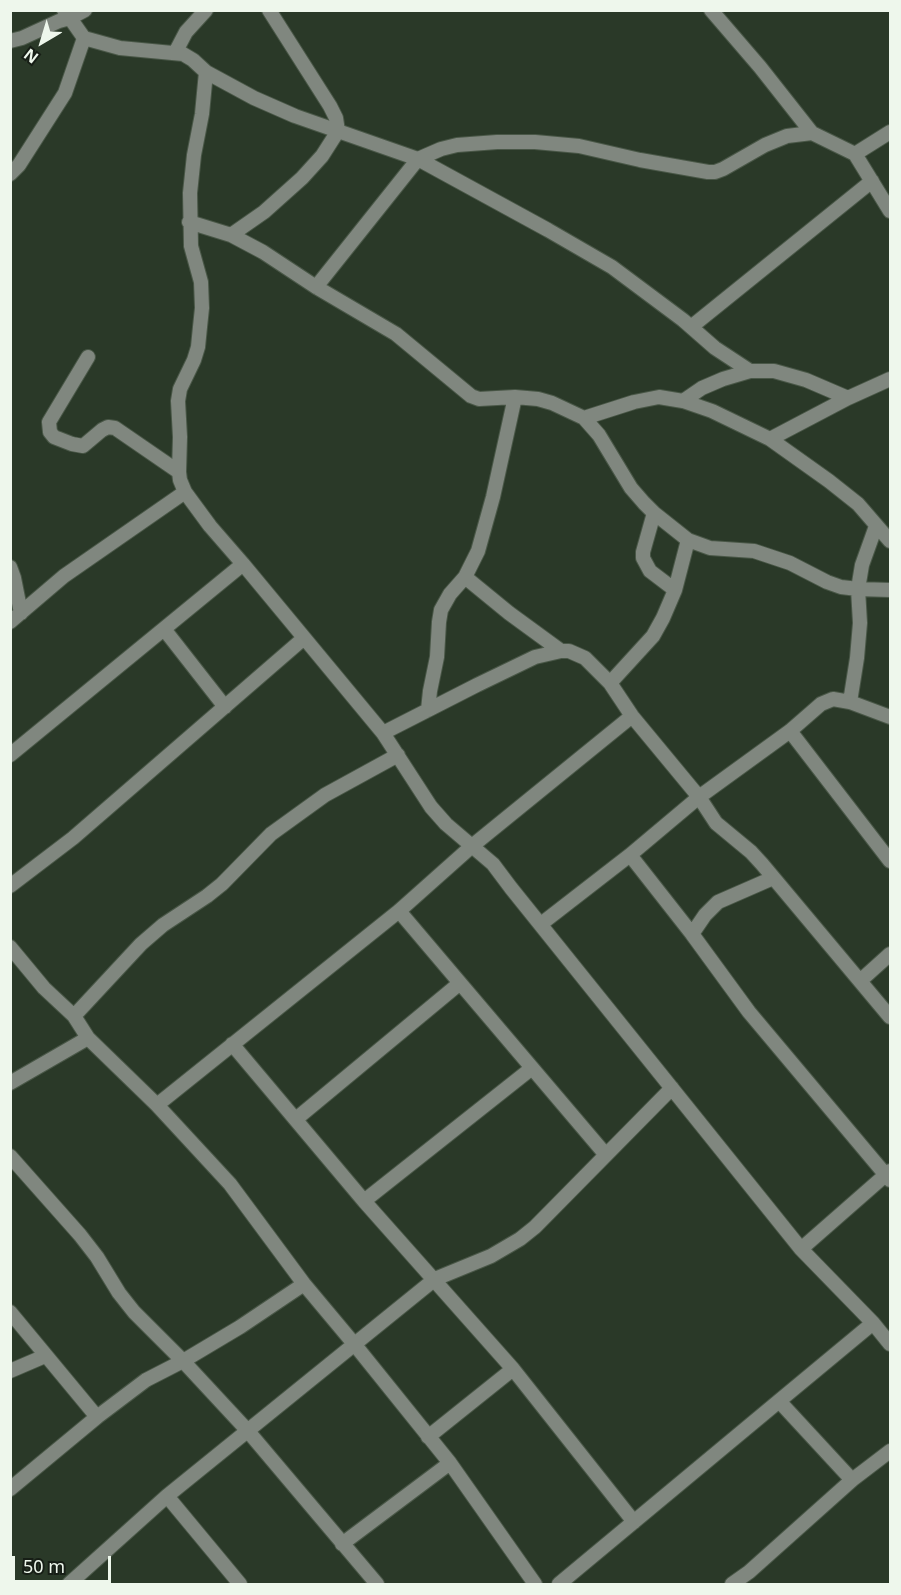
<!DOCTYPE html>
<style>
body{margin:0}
#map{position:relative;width:901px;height:1595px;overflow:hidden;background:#2a3928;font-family:"Noto Sans",sans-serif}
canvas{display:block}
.frame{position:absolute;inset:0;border:12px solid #eef7ec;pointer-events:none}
.north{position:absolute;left:12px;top:12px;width:60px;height:60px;-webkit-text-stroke:4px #171e16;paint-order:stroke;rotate:218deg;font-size:16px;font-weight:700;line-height:24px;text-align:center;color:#eef7ec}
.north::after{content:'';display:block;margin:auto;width:21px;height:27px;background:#eef7ec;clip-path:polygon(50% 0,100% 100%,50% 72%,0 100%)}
.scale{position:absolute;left:12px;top:1556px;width:99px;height:27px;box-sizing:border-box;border:3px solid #eef7ec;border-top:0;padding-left:8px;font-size:18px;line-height:21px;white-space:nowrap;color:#eef7ec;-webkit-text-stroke:4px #171e16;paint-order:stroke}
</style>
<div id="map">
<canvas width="901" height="1595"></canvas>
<div class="frame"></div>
<div class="north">N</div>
<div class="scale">50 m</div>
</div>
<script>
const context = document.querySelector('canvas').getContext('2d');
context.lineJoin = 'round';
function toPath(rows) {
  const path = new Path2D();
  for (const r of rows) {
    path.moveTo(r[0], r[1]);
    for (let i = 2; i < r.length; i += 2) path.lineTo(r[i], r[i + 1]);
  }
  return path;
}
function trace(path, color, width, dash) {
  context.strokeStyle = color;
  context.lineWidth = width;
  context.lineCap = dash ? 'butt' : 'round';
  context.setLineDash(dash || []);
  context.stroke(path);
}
const minor = toPath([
 [711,10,760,67,812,133,855,154,890,211],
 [84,38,120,48,183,54,193,60,206,72],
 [10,41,22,38,59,21,70,18,64,10],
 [175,53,186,32,206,10],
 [855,154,890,132],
 [10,174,19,165,65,93,84,38,70,18,85,10],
 [189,222,231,235,263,252,316,287,396,334,471,396,479,399,515,397,538,399,552,403,584,418,599,435,631,488,644,503,654,513,688,540,710,548,754,551,790,563,827,582,841,587,858,589,890,590],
 [231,235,264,212,302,178,322,156,338,131,336,118,330,106,269,10],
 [316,287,418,159,441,149,457,145,497,142,535,142,579,146,640,160,708,172,715,172,723,169,765,145,787,136,812,133],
 [691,327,872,181],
 [88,357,49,422,50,432,54,437,72,444,83,446,102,430,108,427,115,428,179,472],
 [890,379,848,398,806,380,774,371,750,371,715,348,683,320,612,267,548,230,418,159,295,116,254,98,206,72,202,114,194,155,190,193,191,246,201,282,202,308,200,327,198,347,194,360,180,389,178,401,180,437,179,472,180,480,185,492,210,526,243,564,383,733,431,807,446,824,493,864,511,888,801,1249,873,1323,890,1344],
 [683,401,702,388,723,379,750,371],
 [584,418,634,402,659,397,683,401,712,411,770,439,829,481,858,504,890,541],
 [770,439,848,398],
 [654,513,643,552,643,558,650,571,675,590],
 [876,526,862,565,858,589,860,623,857,658,850,702,890,717],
 [10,567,14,578,21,613],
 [465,577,509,613,561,651],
 [10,622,64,576,185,492],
 [164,629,225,707],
 [610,683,653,636,663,618,675,590,688,540],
 [428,710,430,691,437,657,439,622,441,610,450,594,465,577,478,551,493,497,515,397],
 [790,731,890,861],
 [383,733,477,685,535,657,561,651,569,651,585,658,610,683,632,716,699,797,716,823,751,852,762,864,890,1017],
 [10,755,243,564],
 [630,855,692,934,749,1012,890,1180],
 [10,886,73,838,304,638],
 [399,911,460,983],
 [541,924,630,855,699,797,790,731,821,704,833,699,850,702],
 [692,934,705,915,718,902,773,878],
 [10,947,44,988,74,1016,88,1038,157,1105,230,1184,304,1284,355,1345,450,1463,535,1584],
 [860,981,890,954],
 [74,1016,141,944,163,925,207,896,222,884,271,834,325,795,398,755],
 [232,1044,364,1201,513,1369,634,1522],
 [10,1083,88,1038],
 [157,1105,399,911,472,846,632,716],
 [296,1119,460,983,606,1155],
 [10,1156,80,1235,97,1257,119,1293,134,1312,183,1361,247,1430,377,1584],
 [364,1201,532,1068],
 [801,1249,890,1171],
 [10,1312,97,1417],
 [10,1371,45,1356],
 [779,1401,873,1323],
 [428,1437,513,1369],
 [10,1489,97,1417,146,1380,183,1361,240,1327,304,1284],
 [167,1496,240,1584],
 [342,1544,450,1463],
 [69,1584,167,1496,435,1279,491,1256,520,1239,535,1227,672,1088],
 [559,1584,779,1401,852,1480],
 [732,1584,749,1572,852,1480,890,1451]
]);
trace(minor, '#495747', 16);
trace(minor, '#80877f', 14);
</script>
